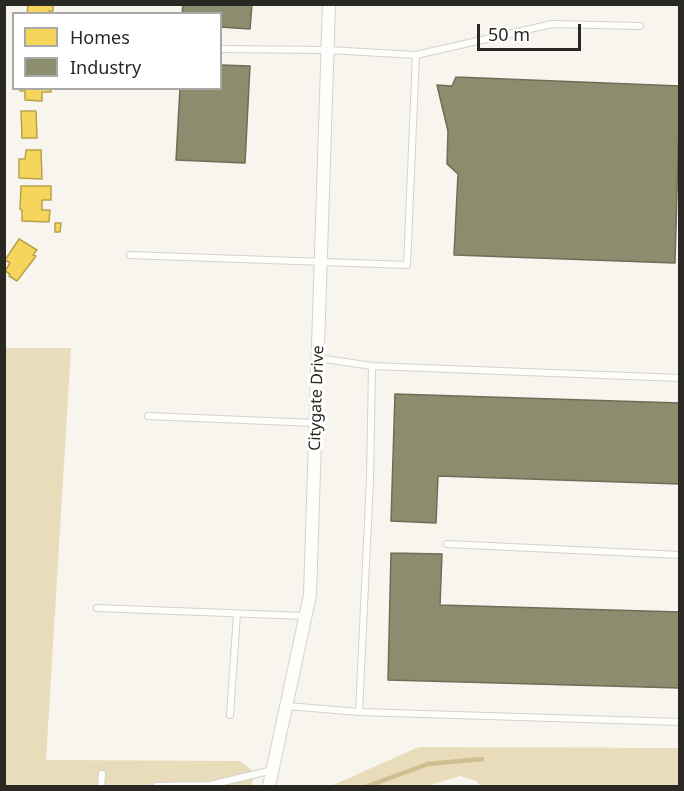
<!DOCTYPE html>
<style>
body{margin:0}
#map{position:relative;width:684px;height:791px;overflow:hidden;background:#f8f5ee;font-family:"Noto Sans",sans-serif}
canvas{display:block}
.frame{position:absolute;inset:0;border:6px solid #292823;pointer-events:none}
.legend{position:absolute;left:12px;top:12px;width:210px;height:78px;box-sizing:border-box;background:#fff;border:2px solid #a9a9a7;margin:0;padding:8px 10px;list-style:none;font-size:18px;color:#292823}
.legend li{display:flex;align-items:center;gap:12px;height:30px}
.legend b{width:30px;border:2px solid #a9a9a7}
.scale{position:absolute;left:477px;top:24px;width:104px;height:27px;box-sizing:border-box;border:3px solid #292823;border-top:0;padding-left:8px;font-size:18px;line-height:21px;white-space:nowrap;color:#292823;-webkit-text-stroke:4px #fff;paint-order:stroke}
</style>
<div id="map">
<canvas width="684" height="791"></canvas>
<div class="frame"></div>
<ul class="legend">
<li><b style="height:16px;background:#f6d55c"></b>Homes</li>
<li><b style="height:16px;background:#8c8c6e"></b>Industry</li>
</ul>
<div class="scale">50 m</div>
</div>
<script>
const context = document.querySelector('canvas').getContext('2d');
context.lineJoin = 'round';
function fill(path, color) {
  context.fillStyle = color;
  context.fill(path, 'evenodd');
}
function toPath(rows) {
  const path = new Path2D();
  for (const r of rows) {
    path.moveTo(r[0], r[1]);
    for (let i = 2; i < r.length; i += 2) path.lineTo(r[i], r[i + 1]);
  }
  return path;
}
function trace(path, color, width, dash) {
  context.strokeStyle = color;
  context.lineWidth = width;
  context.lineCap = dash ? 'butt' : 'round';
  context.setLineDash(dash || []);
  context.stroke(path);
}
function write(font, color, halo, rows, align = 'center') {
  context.font = font + ' "Noto Sans",sans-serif';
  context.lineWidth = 6;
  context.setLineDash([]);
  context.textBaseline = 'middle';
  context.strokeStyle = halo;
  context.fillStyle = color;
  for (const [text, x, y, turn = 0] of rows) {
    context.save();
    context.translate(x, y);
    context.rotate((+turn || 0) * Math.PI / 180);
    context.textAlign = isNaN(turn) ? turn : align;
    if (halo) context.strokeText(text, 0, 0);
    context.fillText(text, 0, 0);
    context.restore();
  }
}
const green = toPath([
 [4,348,71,348,46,760,240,761,254,772,252,786,5,786],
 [419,747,679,748,679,786,480,786,477,781,460,776,427,786,331,786]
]);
const homes = toPath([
 [28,4,53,4,53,11,49,11,49,14,27,14,28,4],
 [20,88,51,88,51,92,42,92,42,101,25,100,25,91,20,91,20,88],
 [21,111,36,111,37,138,22,138,21,111],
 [26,150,41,150,42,179,19,178,19,159,25,159,26,150],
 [21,186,51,186,51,200,42,200,42,210,50,210,49,222,22,221,22,210,20,209,21,186],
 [55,223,61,223,60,232,55,232,55,223],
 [19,239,37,250,33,255,36,256,17,281,9,276,10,274,5,271,10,263,5,260,19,239]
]);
const industry = toPath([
 [183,4,252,4,250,29,220,27,220,14,182,14,183,4],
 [220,65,250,66,245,163,176,160,180,88,220,88,220,65],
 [456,77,680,86,675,263,454,255,458,174,447,164,448,131,437,85,452,86,456,77],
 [395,394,680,403,680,484,438,476,436,523,391,521,395,394],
 [391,553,442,554,440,605,680,612,680,688,388,680,391,553]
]);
const stream = toPath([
 [368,786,428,764,482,759]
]);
const service = toPath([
 [416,55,552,24,640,26],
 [130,255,407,265,416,55,328,50,220,49],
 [318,358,372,366,680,378],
 [148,416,315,423],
 [447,544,680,555],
 [97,608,305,616],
 [287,706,359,712,680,722],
 [359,712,370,479,372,366],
 [230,715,237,614],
 [101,786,102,774],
 [156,786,210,785,273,770]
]);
const minor = toPath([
 [269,786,310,595,329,4]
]);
const streetNames = [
 ["Citygate Drive",317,398,-88]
];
fill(green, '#e9dcba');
fill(homes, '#f6d55c');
trace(homes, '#b8a14b', 1.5);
fill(industry, '#8c8c6e');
trace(industry, '#6e6e58', 1.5);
trace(stream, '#cfbe90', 4.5);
trace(service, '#d4d2cd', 8);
trace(minor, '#d4d2cd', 14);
trace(service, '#fefefc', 6);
trace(minor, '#fefefc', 12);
write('16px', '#292823', '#fff', streetNames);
</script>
